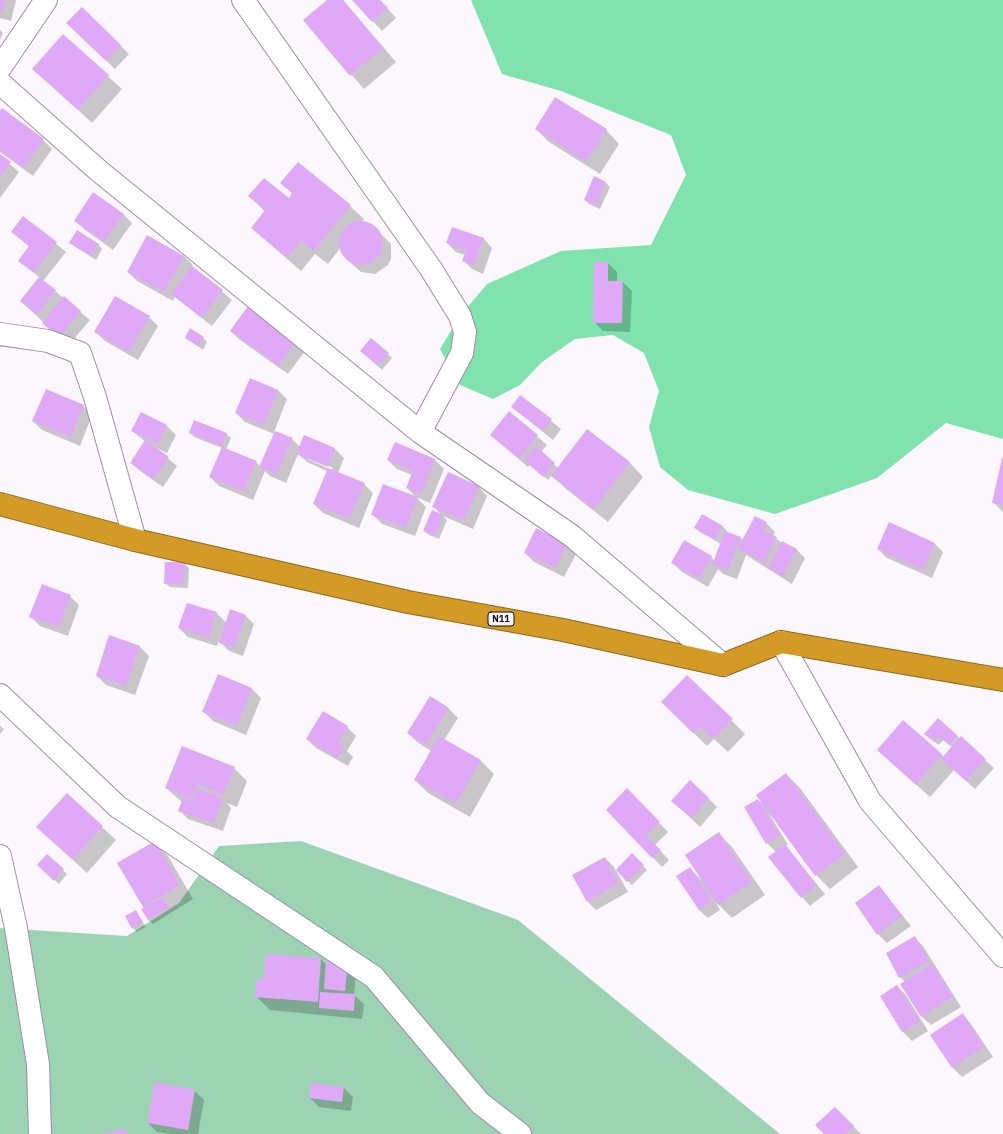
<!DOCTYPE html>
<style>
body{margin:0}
canvas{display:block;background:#fbf7fd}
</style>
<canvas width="1003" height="1134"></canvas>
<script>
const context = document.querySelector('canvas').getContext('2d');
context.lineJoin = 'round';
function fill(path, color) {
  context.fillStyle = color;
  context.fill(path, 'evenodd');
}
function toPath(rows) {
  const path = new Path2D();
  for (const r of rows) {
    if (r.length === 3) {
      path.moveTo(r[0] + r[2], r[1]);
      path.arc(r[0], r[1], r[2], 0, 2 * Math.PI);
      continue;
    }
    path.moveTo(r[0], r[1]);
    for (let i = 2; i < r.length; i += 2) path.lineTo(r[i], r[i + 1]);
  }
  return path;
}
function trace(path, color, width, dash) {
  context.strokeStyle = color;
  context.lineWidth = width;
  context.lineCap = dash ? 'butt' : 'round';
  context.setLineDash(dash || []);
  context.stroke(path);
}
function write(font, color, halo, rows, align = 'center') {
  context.font = font + ' "IBM Plex Sans",sans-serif';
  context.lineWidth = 3;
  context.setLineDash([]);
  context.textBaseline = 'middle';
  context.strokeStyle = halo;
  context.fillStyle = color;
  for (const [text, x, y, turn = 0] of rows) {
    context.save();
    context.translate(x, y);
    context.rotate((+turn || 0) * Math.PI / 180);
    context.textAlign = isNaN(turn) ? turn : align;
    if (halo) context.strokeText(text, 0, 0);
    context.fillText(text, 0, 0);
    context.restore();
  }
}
const green = toPath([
 [301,841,518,920,780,1134,0,1134,0,928,127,936,179,903,219,846]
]);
const forest = toPath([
 [471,0,1003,0,1003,439,946,423,877,478,775,514,688,490,660,467,649,427,659,391,644,353,613,335,575,339,542,362,520,385,493,399,460,385,440,349,460,316,487,284,561,251,651,245,686,175,671,135,561,91,502,74]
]);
const shadow = toPath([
 [0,0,16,0,11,21,0,18],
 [328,0,343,0,396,62,364,89,304,20],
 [353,0,380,0,396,18,382,31],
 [82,8,129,54,115,69,68,23],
 [0,30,3,33,0,40],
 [63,36,122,89,92,123,34,69],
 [0,112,43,140,52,149,33,176,0,152],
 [536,129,606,130,619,144,600,174,549,142],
 [0,156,19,172,0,198],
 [281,183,350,206,364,219,362,222,371,224,391,244,391,259,388,265,375,274,361,272,345,258,341,247,328,264,315,254,301,271,252,228,265,212,250,196,289,199,293,194],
 [606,183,610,187,600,209,589,204,585,200],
 [123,214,132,223,113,250,84,229,75,220],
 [23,217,66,252,43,281,90,320,68,346,21,301,40,278,20,261,30,247,12,232],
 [484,239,492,248,483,274,472,269,463,260,465,255,456,252,447,243],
 [70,243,98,244,102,249,96,260],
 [184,256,193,265,192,267,232,300,212,326,175,297,173,301,137,281,128,272],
 [608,263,617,272,617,282,623,282,632,291,630,332,603,331,594,322],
 [149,317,158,326,138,360,105,341,96,332],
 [231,331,296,342,305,351,288,374,240,340],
 [186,338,203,338,207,342,203,350],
 [388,354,392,358,382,370,366,355],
 [250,379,278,390,287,399,274,432,292,439,300,447,335,449,344,458,338,473,364,484,373,493,359,528,323,513,314,504,327,471,307,462,298,454,286,483,270,476,265,471,253,500,219,486,210,477,222,448,194,437,190,432,226,434,231,438,226,450,256,462,261,467,274,434,245,422,236,413],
 [307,457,333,468,332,470,307,459],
 [520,396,561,429,553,440,512,407],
 [83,406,92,415,80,446,42,430,33,421],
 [510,413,547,445,541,452,558,468,587,430,630,463,643,477,608,522,566,489,552,475,548,480,530,465,528,467,491,435],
 [141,414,167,426,176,435,167,453,154,447,177,466,163,487,140,471,131,463,146,442,132,431],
 [388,460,435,460,444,469,430,503,416,497,407,488,412,475,397,469],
 [1003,460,1003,512,994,503],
 [479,487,487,496,473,529,443,516,447,520,439,539,429,535,424,531,442,516,434,507],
 [417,498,426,507,415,536,382,524,373,515],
 [766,523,775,532,773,536,782,543,796,549,805,558,792,584,746,555,737,579,723,574,718,569,708,587,682,572,673,563,711,557,715,561,721,544,700,532,696,528,722,526,727,531,726,532,740,537,743,540],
 [934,543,943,552,932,578,887,558,878,549],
 [567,545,576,554,564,577,534,562,525,553],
 [184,563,189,568,188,588,170,587,165,583],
 [70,596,79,605,68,636,40,626,31,617],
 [216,613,227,623,245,615,254,624,243,656,229,651,219,641,217,646,188,637,179,628],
 [110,637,140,647,149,656,135,695,106,685,97,676],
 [219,675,252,689,261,698,246,735,213,721,204,712],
 [687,676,745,734,728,752,714,739,707,746,662,702],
 [430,697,449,709,458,718,444,740,481,761,494,774,470,817,428,793,415,780,431,751,417,742,408,733],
 [903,721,944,757,953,748,944,740,938,745,926,734,957,736,994,768,975,789,954,770,930,797,878,750],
 [0,726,4,729,0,734],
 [347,727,356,736,347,751,353,757,348,766,316,748,307,739],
 [234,768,247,781,237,807,227,803,231,808,223,831,188,819,179,810,182,802,166,788],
 [786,774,800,788,858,867,830,889,816,875,772,815,770,815,788,845,785,846,825,894,810,906,802,897,776,852,767,843,758,800,766,806],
 [627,790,668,832,655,845,669,860,662,867,607,810],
 [67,795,116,840,87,873,37,827],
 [708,798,717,807,700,827,673,801],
 [719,834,732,847,765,895,732,918,715,901,720,910,708,918,699,910,690,869,702,880],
 [155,842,168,856,193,899,153,924,148,920,143,906],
 [632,855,647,870,632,885,617,870],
 [47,856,67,874,59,884,43,869],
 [605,858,614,867,628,892,596,910,587,901],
 [879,886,911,926,887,943,878,934],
 [135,911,146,927,137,932,133,928],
 [914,937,923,946,961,1007,931,1025,922,1017,905,982,900,977],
 [321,959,327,965,356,972,354,995,364,1004,362,1019,270,1010,257,997,265,980],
 [897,986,906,995,928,1031,912,1041,903,1032,881,996],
 [963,1015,971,1024,993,1057,962,1077,953,1068,932,1035],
 [344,1088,353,1097,351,1111,319,1107,310,1098],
 [195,1091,204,1100,198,1134,170,1134,157,1132,148,1123],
 [844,1117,861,1134,825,1134]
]);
const building = toPath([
 [0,0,5,0,2,12,0,12],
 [327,0,343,0,383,48,350,76,303,20],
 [352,0,380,0,388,8,372,22],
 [82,7,121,45,106,61,66,23],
 [63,34,109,75,78,110,32,69],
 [555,97,607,129,586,162,535,129],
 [2,108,44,139,24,168,0,151,0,111],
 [0,154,11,162,0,177],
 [298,162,351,205,314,251,301,241,287,258,251,228,265,210,248,196,264,178,289,198,292,193,280,183],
 [594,176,606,182,596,205,584,200],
 [93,192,124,214,104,242,74,221],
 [23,216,57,242,34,273,18,261,29,246,11,232],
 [361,243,22],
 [452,227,484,238,474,265,462,261,466,250,446,243],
 [77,230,99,244,91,256,69,243],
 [147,235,184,256,164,292,127,272],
 [594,262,608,262,608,281,623,281,622,323,593,323],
 [192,266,223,290,202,318,171,294],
 [39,277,56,290,37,315,20,301],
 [64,296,81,311,59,338,42,323],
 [115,296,150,316,129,352,94,332],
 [248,306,296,341,279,366,230,331],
 [190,328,204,337,198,346,185,338],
 [371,338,389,353,378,366,360,351],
 [250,378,278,390,264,425,235,413],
 [46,389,84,405,71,437,32,421],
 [520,395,552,419,543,431,511,407],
 [509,411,538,435,519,459,490,435],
 [141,412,167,425,158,444,131,431],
 [194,420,227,433,222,446,189,433],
 [587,429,630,462,594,509,551,476],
 [275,431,293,438,277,474,259,467],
 [304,435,335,448,328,467,296,454],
 [145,440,169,457,154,479,130,463],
 [395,442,435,459,421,494,406,488,413,471,387,460],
 [536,446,555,463,543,477,524,460],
 [222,447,257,461,244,491,209,477],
 [1002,458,1003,458,1003,505,992,503],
 [328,468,365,483,350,519,313,504],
 [448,472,479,486,464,521,432,507],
 [383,484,418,497,406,528,371,515],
 [432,510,443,515,435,536,423,531],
 [702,514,723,526,715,539,694,528],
 [755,516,767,522,763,530,777,537,764,563,738,548],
 [889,522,935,543,923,570,877,549],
 [536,528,567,544,555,568,524,553],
 [725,531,741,537,728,571,712,565],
 [684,540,712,556,699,579,671,563],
 [782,541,797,549,783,576,768,568],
 [165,562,185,562,184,584,164,584],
 [42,584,71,595,59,627,29,617],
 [187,603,217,612,209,638,178,628],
 [230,609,246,615,234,648,219,643],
 [109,635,140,646,126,686,96,676],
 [218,674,252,688,237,726,202,712],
 [687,675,733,719,713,739,700,726,693,733,661,702],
 [430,696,449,708,426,745,407,733],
 [323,711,348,726,338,743,345,747,338,758,306,739],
 [938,718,958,736,949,745,939,736,934,742,924,734],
 [903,720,942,754,916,785,877,750],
 [439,736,481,760,456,804,414,780],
 [961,736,986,759,966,781,941,759],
 [182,746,235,767,223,795,197,784,191,799,165,788],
 [786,773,845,854,815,876,756,795],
 [690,780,709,798,691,818,671,801],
 [197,788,223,798,214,823,178,811,183,798,192,801],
 [627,788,660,822,646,836,661,850,652,858,606,810],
 [67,793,103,826,73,860,36,827],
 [758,799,780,835,766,844,744,807],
 [719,832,752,882,718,905,685,855],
 [155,841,180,885,143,907,117,863],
 [785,844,817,885,801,898,768,857],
 [632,853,644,865,627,882,616,870],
 [47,854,64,869,54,881,37,865],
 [605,857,619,883,587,902,572,875],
 [690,867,712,901,699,910,676,876],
 [879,885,902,916,877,935,855,903],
 [163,897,169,908,148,920,141,909],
 [136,910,143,922,132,929,125,916],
 [915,936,929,961,899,978,886,953],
 [266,954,321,958,318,1002,255,997,257,978,264,979],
 [326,961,348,962,345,991,324,989],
 [932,964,953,997,921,1017,900,984],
 [897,985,920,1022,902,1032,880,996],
 [320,992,355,994,354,1011,319,1008],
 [963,1013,984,1047,952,1068,930,1035],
 [155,1082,195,1090,188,1130,147,1123],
 [311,1083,344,1087,342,1102,309,1098],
 [835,1107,854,1126,845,1134,824,1134,815,1125],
 [126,1129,127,1134,104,1134,104,1133]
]);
const minor = toPath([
 [243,0,431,269,460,316,465,332,462,353,420,432],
 [0,68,46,0],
 [0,83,99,171,420,432,572,536,723,665],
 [0,334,48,341,80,353,95,397,135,540],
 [781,642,870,801,1003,956],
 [0,695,118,807,374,977,480,1103,520,1134],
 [0,856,16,928,38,1064,40,1134]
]);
const highway = toPath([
 [0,504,135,540,408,602,563,630,723,665,781,642,1003,680]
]);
const shields = [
 [501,619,26]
];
const shieldNames = [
 ["N11",501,619]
];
fill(green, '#9cd4b3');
fill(forest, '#80e2ac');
fill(shadow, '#0003');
fill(building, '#e0a9f7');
trace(minor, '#9e8ea5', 24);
trace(highway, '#8f691f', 24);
trace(minor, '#fff', 22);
trace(highway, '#d39b25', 22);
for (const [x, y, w] of shields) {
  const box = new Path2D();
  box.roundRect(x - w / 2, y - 7, w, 14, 3);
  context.fillStyle = '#fbf7fd';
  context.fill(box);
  trace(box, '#120c14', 1);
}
write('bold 9px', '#120c14', null, shieldNames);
</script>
